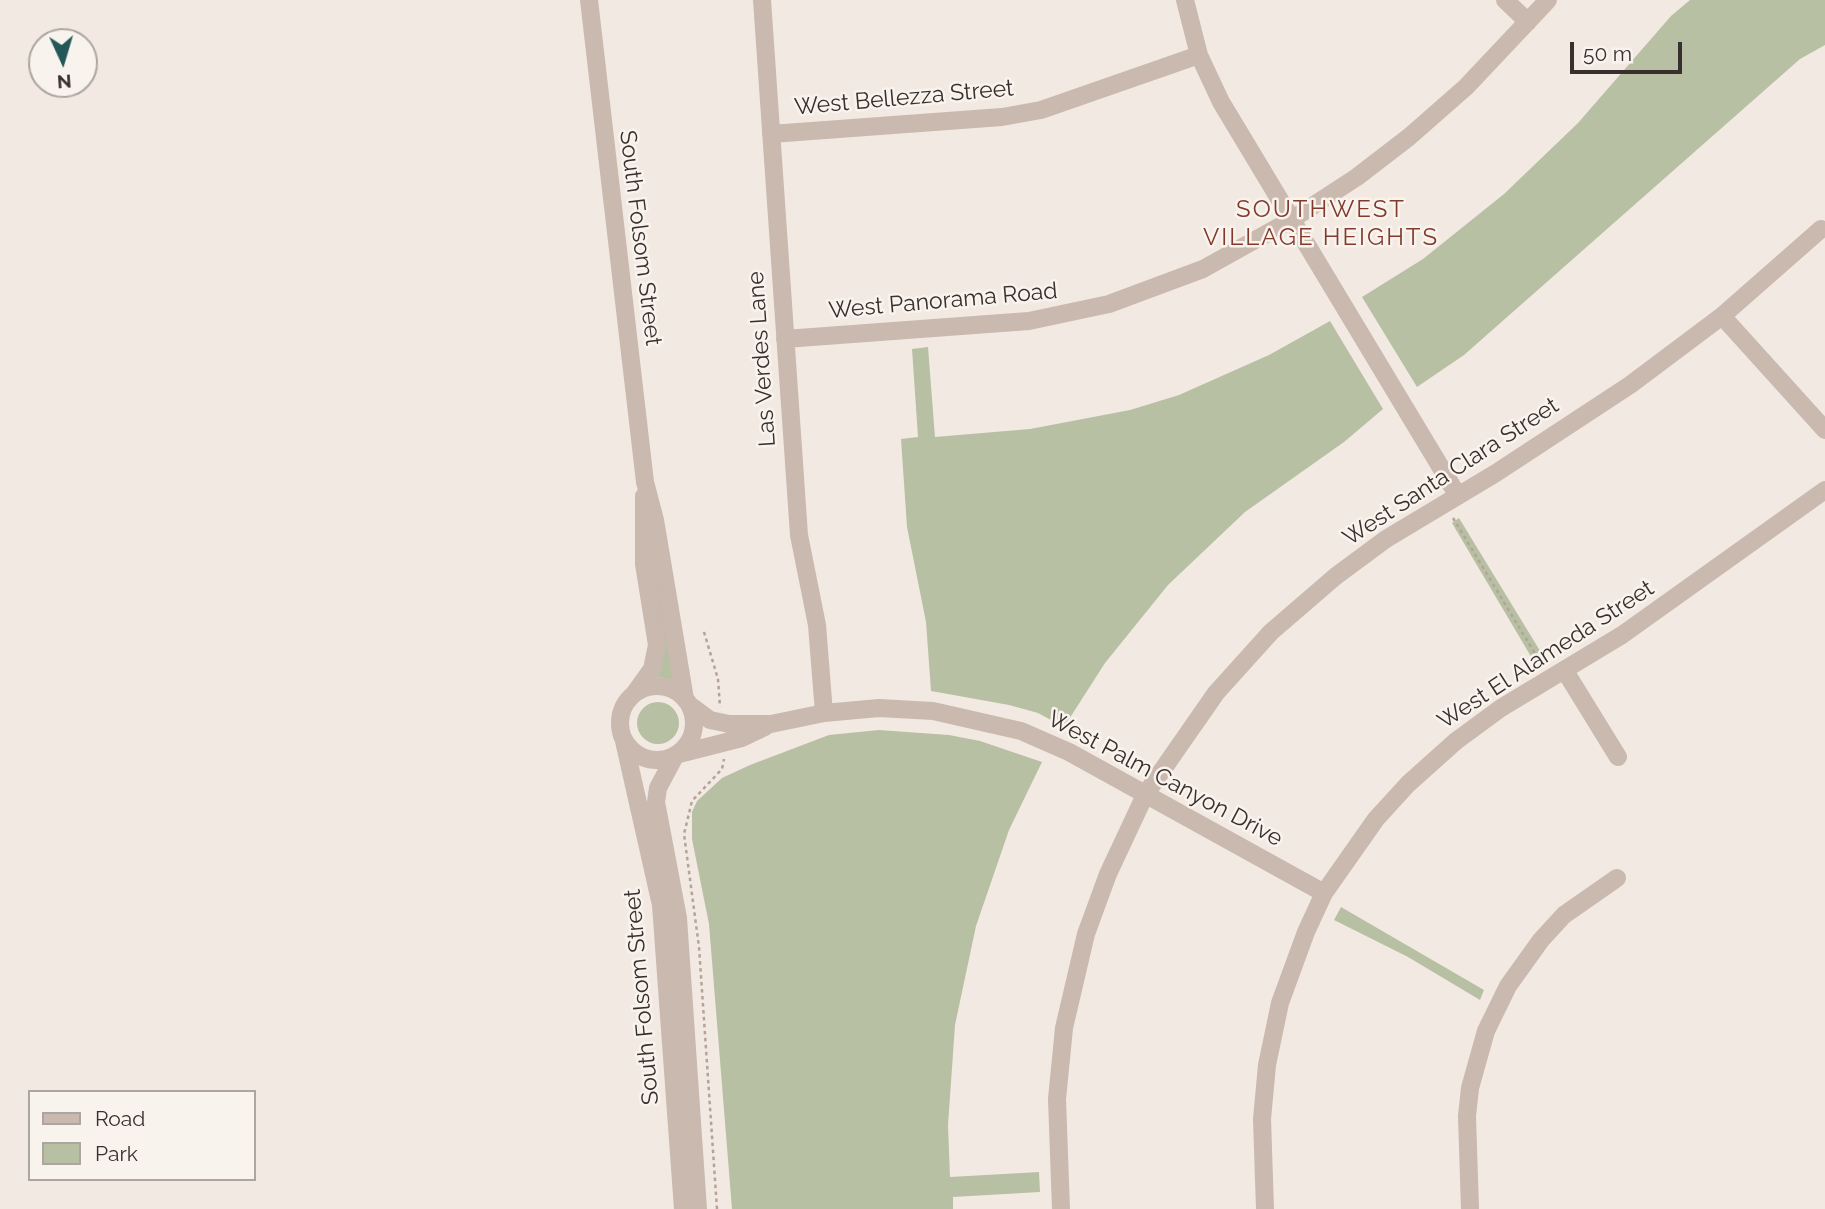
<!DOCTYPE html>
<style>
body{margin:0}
#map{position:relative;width:1825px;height:1209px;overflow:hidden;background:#f2e9e2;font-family:Raleway,sans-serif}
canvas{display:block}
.legend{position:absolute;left:28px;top:1090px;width:228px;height:91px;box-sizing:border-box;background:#f9f3ee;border:2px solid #aca5a0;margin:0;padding:9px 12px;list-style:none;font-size:21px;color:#392f2c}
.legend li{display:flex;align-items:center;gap:14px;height:35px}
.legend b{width:35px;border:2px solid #aca5a0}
.north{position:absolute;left:28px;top:28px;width:70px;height:70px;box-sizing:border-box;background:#f9f3ee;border:2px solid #aca5a0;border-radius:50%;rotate:176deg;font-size:19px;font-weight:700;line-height:28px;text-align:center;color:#392f2c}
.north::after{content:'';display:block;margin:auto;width:24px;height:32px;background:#245757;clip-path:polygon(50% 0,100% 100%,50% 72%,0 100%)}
.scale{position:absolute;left:1570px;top:42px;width:112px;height:32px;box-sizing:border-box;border:4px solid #392f2c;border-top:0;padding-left:9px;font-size:21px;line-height:24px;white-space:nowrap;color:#392f2c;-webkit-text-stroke:5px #f9f3ee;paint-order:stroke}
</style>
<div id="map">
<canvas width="1825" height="1209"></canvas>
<ul class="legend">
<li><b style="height:9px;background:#c9b9ae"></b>Road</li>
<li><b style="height:19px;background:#b8c0a3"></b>Park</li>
</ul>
<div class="north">N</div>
<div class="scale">50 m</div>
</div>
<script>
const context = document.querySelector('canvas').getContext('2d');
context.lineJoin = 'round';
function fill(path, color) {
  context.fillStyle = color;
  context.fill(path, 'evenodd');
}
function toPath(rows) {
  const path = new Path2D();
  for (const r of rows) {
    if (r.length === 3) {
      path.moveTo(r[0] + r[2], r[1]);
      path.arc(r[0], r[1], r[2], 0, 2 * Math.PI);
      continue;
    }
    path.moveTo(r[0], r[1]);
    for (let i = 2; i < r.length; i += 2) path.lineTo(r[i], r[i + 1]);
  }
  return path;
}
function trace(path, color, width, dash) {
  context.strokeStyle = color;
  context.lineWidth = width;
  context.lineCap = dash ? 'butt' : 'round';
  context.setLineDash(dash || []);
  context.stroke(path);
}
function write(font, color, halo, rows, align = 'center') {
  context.font = font + ' Raleway,sans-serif';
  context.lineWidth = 5;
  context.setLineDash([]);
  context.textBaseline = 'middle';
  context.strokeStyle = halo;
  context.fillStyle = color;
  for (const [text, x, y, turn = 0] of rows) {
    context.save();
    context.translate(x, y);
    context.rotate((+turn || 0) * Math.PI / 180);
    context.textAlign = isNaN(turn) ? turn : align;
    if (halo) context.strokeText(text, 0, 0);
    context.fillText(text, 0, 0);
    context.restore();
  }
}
const green = toPath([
 [1690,0,1825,0,1825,45,1800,59,1464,355,1417,387,1362,297,1423,259,1504,194,1578,123,1671,16],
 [1330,321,1383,409,1344,442,1245,512,1168,585,1105,663,1064,727,1038,713,1009,705,931,691,926,622,907,527,901,439,918,437,912,349,928,347,935,437,1030,429,1130,410,1179,395,1269,355],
 [1459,518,1545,659,1536,665,1452,523],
 [650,521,674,680,657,677],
 [658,723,21],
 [879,730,949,735,980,741,1042,762,1009,830,976,926,955,1025,948,1125,950,1177,1039,1172,1040,1192,953,1197,953,1209,732,1209,709,924,692,839,692,812,697,801,722,778,750,765,829,735],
 [1341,907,1484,990,1480,1000,1408,957,1334,920]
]);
const path = toPath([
 [1453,518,1542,665],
 [704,632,718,679,720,707],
 [717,1209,699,947,684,834,692,801,722,769,724,759]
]);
const minor = toPath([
 [589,0,645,482,655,520,685,699],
 [762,0,799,535,817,625,824,713],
 [1185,0,1199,55,1221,102,1458,496],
 [1505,0,1528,22],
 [771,134,1002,117,1041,110,1199,55],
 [1722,316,1825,430],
 [785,339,1029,321,1109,304,1203,269,1291,220,1357,177,1409,137,1466,87,1548,0],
 [1565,671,1618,757],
 [657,723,37],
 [634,694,652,669,657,645,644,564,644,496],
 [691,706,710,720,729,724,771,724,824,713,879,708,933,711,1021,731,1069,752,1324,893],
 [624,741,661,905,683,1209],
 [679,754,742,738,765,727],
 [675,756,658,788,656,802,678,918,698,1209],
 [1061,1209,1057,1099,1064,1028,1086,934,1108,874,1145,795,1216,693,1271,632,1336,576,1386,539,1496,473,1630,385,1722,316,1821,229],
 [1265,1209,1262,1119,1267,1065,1280,1003,1306,932,1324,893,1376,819,1408,784,1456,741,1501,708,1622,635,1825,490],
 [1470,1209,1467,1116,1470,1088,1486,1031,1508,986,1541,940,1564,915,1617,878]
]);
const streetNames = [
 ["West Bellezza Street",904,98,-5],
 ["South Folsom Street",640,238,83],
 ["West Panorama Road",943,301,-5],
 ["Las Verdes Lane",762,359,-94],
 ["West Santa Clara Street",1451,472,-33],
 ["West El Alameda Street",1546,655,-33],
 ["West Palm Canyon Drive",1165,779,28],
 ["South Folsom Street",642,997,-95]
];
const neighbourhoodNames = [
 ["SOUTHWEST",1321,210],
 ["VILLAGE HEIGHTS",1321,238]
];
fill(green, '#b8c0a3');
trace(path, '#b5a398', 2.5, [3.5, 3.5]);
trace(minor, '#c9b9ae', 18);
write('23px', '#392f2c', '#f9f3ee', streetNames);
context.letterSpacing = '2px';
write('24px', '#813a2b', '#f9f3ee', neighbourhoodNames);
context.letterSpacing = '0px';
</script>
